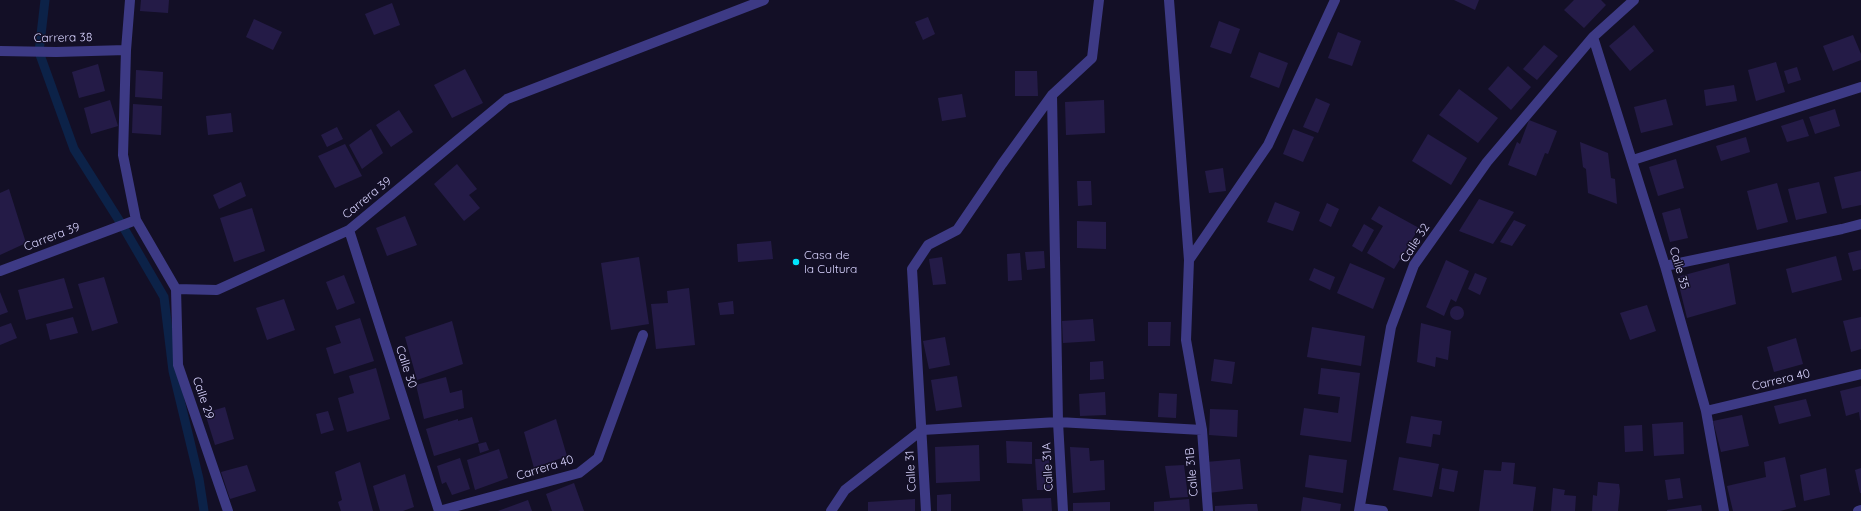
<!DOCTYPE html>
<style>
body{margin:0}
canvas{display:block;background:#130f26}
</style>
<canvas width="1861" height="511"></canvas>
<script>
const context = document.querySelector('canvas').getContext('2d');
context.lineJoin = 'round';
function toPath(rows) {
  const path = new Path2D();
  for (const r of rows) {
    if (r.length === 3) {
      path.moveTo(r[0] + r[2], r[1]);
      path.arc(r[0], r[1], r[2], 0, 2 * Math.PI);
      continue;
    }
    path.moveTo(r[0], r[1]);
    for (let i = 2; i < r.length; i += 2) path.lineTo(r[i], r[i + 1]);
  }
  return path;
}
function trace(path, color, width, dash) {
  context.strokeStyle = color;
  context.lineWidth = width;
  context.lineCap = dash ? 'butt' : 'round';
  context.setLineDash(dash || []);
  context.stroke(path);
}
function fill(path, color) {
  context.fillStyle = color;
  context.fill(path, 'evenodd');
}
function write(font, color, halo, rows, align = 'center') {
  context.font = font + ' Quicksand,sans-serif';
  context.lineWidth = 3;
  context.setLineDash([]);
  context.textBaseline = 'middle';
  context.strokeStyle = halo;
  context.fillStyle = color;
  for (const [text, x, y, turn = 0] of rows) {
    context.save();
    context.translate(x, y);
    context.rotate((+turn || 0) * Math.PI / 180);
    context.textAlign = isNaN(turn) ? turn : align;
    if (halo) context.strokeText(text, 0, 0);
    context.fillText(text, 0, 0);
    context.restore();
  }
}
const stream = toPath([
 [45,0,39,52,74,149,122,225,164,297,173,371,199,479,204,511]
]);
const building = toPath([
 [141,0,169,0,168,13,140,11],
 [1454,0,1479,0,1475,10],
 [1574,0,1601,0,1606,5,1584,28,1564,10],
 [392,3,400,25,374,35,365,14],
 [928,17,935,34,923,40,915,22],
 [254,19,282,32,273,50,246,37],
 [1219,21,1240,29,1231,54,1210,47],
 [1634,25,1654,51,1630,71,1609,46],
 [1338,32,1361,41,1352,66,1328,58],
 [1853,35,1861,54,1861,60,1833,71,1823,46],
 [1544,45,1558,56,1537,80,1523,69],
 [1259,52,1288,63,1279,88,1250,77],
 [1776,62,1785,92,1756,101,1748,70],
 [98,64,105,91,79,98,72,72],
 [1508,66,1531,87,1511,110,1488,89],
 [1797,67,1801,80,1788,84,1784,71],
 [465,69,483,103,452,118,434,85],
 [136,70,163,72,162,99,135,97],
 [1015,71,1037,71,1038,96,1015,96],
 [1734,85,1737,101,1706,106,1704,90],
 [1459,89,1498,118,1478,143,1439,115],
 [962,94,966,117,942,121,938,98],
 [1316,98,1330,104,1318,133,1303,127],
 [1666,99,1673,125,1641,133,1634,107],
 [110,100,118,126,91,134,84,108],
 [1104,100,1105,133,1066,135,1065,102],
 [133,104,162,106,161,135,132,133],
 [1835,109,1840,126,1815,134,1809,117],
 [399,110,413,132,391,147,376,125],
 [231,113,233,132,208,135,206,116],
 [1803,119,1809,136,1787,142,1781,126],
 [1529,120,1557,131,1548,154,1545,153,1536,176,1508,165,1517,142,1520,144],
 [337,127,343,139,327,147,321,135],
 [371,129,383,153,362,169,349,145],
 [1293,129,1314,137,1303,162,1283,154],
 [1428,134,1467,158,1451,185,1412,161],
 [1746,137,1750,152,1721,161,1716,146],
 [1580,142,1608,153,1611,178,1615,179,1617,204,1588,193,1586,169,1583,167],
 [345,144,362,176,335,188,318,156],
 [1676,159,1684,188,1658,196,1649,167],
 [457,164,477,189,469,195,480,208,464,221,434,184],
 [1223,168,1226,191,1209,193,1205,171],
 [1861,171,1861,205,1842,209,1834,177],
 [1077,181,1091,181,1092,205,1078,206],
 [241,182,246,196,219,209,213,195],
 [1819,182,1827,213,1796,220,1788,189],
 [1777,183,1788,222,1757,230,1747,191],
 [9,189,26,243,0,255,0,193],
 [1479,199,1514,212,1493,244,1459,231],
 [1275,202,1300,212,1293,231,1267,222],
 [1327,203,1339,209,1331,227,1319,221],
 [1379,206,1419,228,1394,269,1367,253,1383,226,1371,219],
 [252,208,265,251,234,262,220,218],
 [1680,208,1688,238,1670,242,1662,213],
 [405,216,417,245,387,256,376,228],
 [1514,220,1526,225,1512,246,1500,242],
 [1077,221,1106,222,1106,249,1077,248],
 [1364,224,1374,230,1362,252,1352,246],
 [771,241,773,259,738,262,737,244],
 [1861,250,1861,269,1853,271,1848,253],
 [1044,251,1045,268,1027,270,1025,252],
 [1020,253,1022,280,1008,281,1007,254],
 [1836,256,1842,280,1792,293,1786,269],
 [639,257,649,324,611,330,601,263],
 [942,257,946,284,933,285,929,259],
 [1446,260,1469,271,1456,302,1451,299,1444,316,1426,307],
 [1350,263,1385,278,1373,309,1337,293],
 [1729,263,1736,304,1687,318,1677,277],
 [1314,268,1335,277,1330,290,1309,280],
 [1475,273,1487,278,1480,295,1468,289],
 [344,275,355,303,337,310,326,282],
 [104,277,118,323,92,331,78,284],
 [64,278,73,308,26,320,18,290],
 [689,288,695,345,656,349,651,304,668,303,667,291],
 [0,292,8,312,0,315],
 [284,299,295,330,267,340,256,308],
 [733,301,734,314,720,315,718,303],
 [1647,305,1656,331,1630,340,1620,313],
 [1457,313,7],
 [73,317,78,333,50,340,46,324],
 [1861,317,1861,349,1851,352,1843,321],
 [360,318,374,361,334,374,326,348,341,343,335,326],
 [1093,319,1095,341,1063,343,1062,321],
 [452,321,463,364,417,380,405,337],
 [1148,322,1171,322,1170,346,1148,346],
 [11,323,17,338,0,345,0,327],
 [1421,323,1451,331,1448,360,1436,357,1435,367,1417,362],
 [1312,327,1365,336,1361,366,1307,357],
 [945,337,950,365,929,369,923,341],
 [1796,338,1803,364,1774,372,1767,347],
 [1214,359,1235,362,1232,384,1211,381],
 [1103,361,1104,379,1090,380,1090,362],
 [376,368,390,419,347,432,338,398,354,393,349,376],
 [1321,368,1360,373,1351,442,1300,435,1304,408,1338,413,1340,397,1318,394],
 [957,376,962,407,936,411,931,380],
 [446,377,450,393,462,390,464,408,424,419,416,385],
 [1861,386,1861,420,1860,420,1859,412,1846,416,1840,391],
 [1105,392,1106,415,1080,416,1079,394],
 [1159,393,1177,394,1176,418,1158,417],
 [1806,399,1811,416,1779,424,1774,406],
 [225,407,234,439,215,445,205,413],
 [1210,409,1238,410,1237,437,1209,435],
 [328,411,334,430,321,434,316,414],
 [1742,415,1749,446,1721,452,1713,421],
 [1411,416,1442,421,1440,435,1433,434,1431,447,1406,443],
 [472,417,479,442,434,456,426,429,458,419,458,421],
 [556,419,567,456,534,468,524,432],
 [1683,422,1684,454,1654,456,1652,424],
 [1642,425,1643,451,1625,452,1624,426],
 [1006,441,1032,442,1032,464,1007,463],
 [486,442,489,450,480,453,478,444],
 [979,445,980,481,936,483,935,447],
 [1070,447,1089,448,1090,461,1104,460,1105,490,1073,493],
 [499,449,508,478,475,490,467,460],
 [1309,455,1347,460,1343,493,1305,487],
 [1399,457,1439,464,1432,497,1393,490],
 [1785,457,1796,507,1780,511,1733,511,1727,486,1766,477,1764,462],
 [460,458,470,489,452,495,446,482,442,484,437,466],
 [1035,459,1049,459,1051,490,1037,490],
 [1240,459,1243,489,1208,493,1206,462],
 [360,462,373,511,341,511,338,502,342,500,335,472],
 [1502,462,1515,463,1513,484,1536,487,1533,511,1479,511,1484,470,1501,471],
 [247,465,256,491,230,499,221,472],
 [1184,465,1188,497,1170,498,1165,466],
 [1442,468,1458,471,1454,492,1439,489],
 [1826,468,1830,495,1804,501,1800,475],
 [1861,468,1861,493,1860,493,1855,470],
 [405,474,414,507,403,511,380,511,373,486],
 [1680,478,1683,498,1668,500,1665,480],
 [1598,482,1619,484,1620,491,1618,511,1592,511,1593,495,1597,496],
 [574,483,584,511,552,511,546,494],
 [1553,488,1565,490,1564,495,1576,496,1575,511,1551,511],
 [951,494,951,511,937,511,937,495],
 [1303,497,1341,504,1340,511,1301,511],
 [1051,498,1052,511,1023,511,1022,499],
 [915,499,915,511,868,511,868,502],
 [1189,499,1190,511,1154,511,1154,502],
 [528,500,532,511,498,511],
 [1110,502,1110,511,1073,511,1073,503],
 [1248,504,1257,504,1258,511,1215,511,1215,506],
 [1701,505,1702,511,1667,511,1667,510]
]);
const minor = toPath([
 [130,0,126,50,123,155,136,220,176,289,178,365,228,511],
 [1169,0,1189,260,1186,340,1202,430,1208,511],
 [1593,37,1665,266,1706,411,1724,511],
 [0,51,56,52,126,50],
 [1052,95,1058,422,1063,511],
 [1633,160,1861,87],
 [349,230,439,511],
 [1189,260,1268,145,1335,0],
 [1665,266,1842,229,1861,224],
 [0,271,136,220],
 [176,289,217,290,349,230,507,99,764,0],
 [1706,411,1861,374],
 [1360,508,1383,511],
 [439,511,579,473,598,458,643,335],
 [831,511,845,490,922,430,1058,422,1202,430],
 [926,511,912,269,928,245,957,230,1002,164,1052,95,1092,58,1099,0],
 [1359,511,1391,327,1414,265,1487,162,1593,37,1634,0],
 [1858,511,1861,510]
]);
const markers = [
 [796,262,4,"#00e5ff"]
];
const streetNames = [
 ["Carrera 38",63,38,-1],
 ["Carrera 39",367,198,-39],
 ["Carrera 39",52,237,-21],
 ["Calle 32",1415,243,-57],
 ["Calle 35",1679,268,74],
 ["Calle 30",406,367,72],
 ["Carrera 40",1781,380,-13],
 ["Calle 29",203,398,71],
 ["Calle 31A",1048,467,-93],
 ["Carrera 40",545,468,-17],
 ["Calle 31",911,471,-93],
 ["Calle 31B",1192,472,-95]
];
const poiNames = [
 ["Casa de",804,255],
 ["la Cultura",804,269]
];
trace(stream, '#0c2248', 9);
fill(building, '#241b47');
trace(minor, '#3d3a85', 10);
for (const [x, y, r, color] of markers) {
  const dot = new Path2D();
  dot.arc(x, y, r, 0, 2 * Math.PI);
  context.fillStyle = color;
  context.fill(dot);
  trace(dot, '#130f26', 1.5);
}
write('12px', '#d9d4ff', '#130f26', streetNames);
write('12px', '#d9d4ff', '#130f26', poiNames, 'left');
</script>
